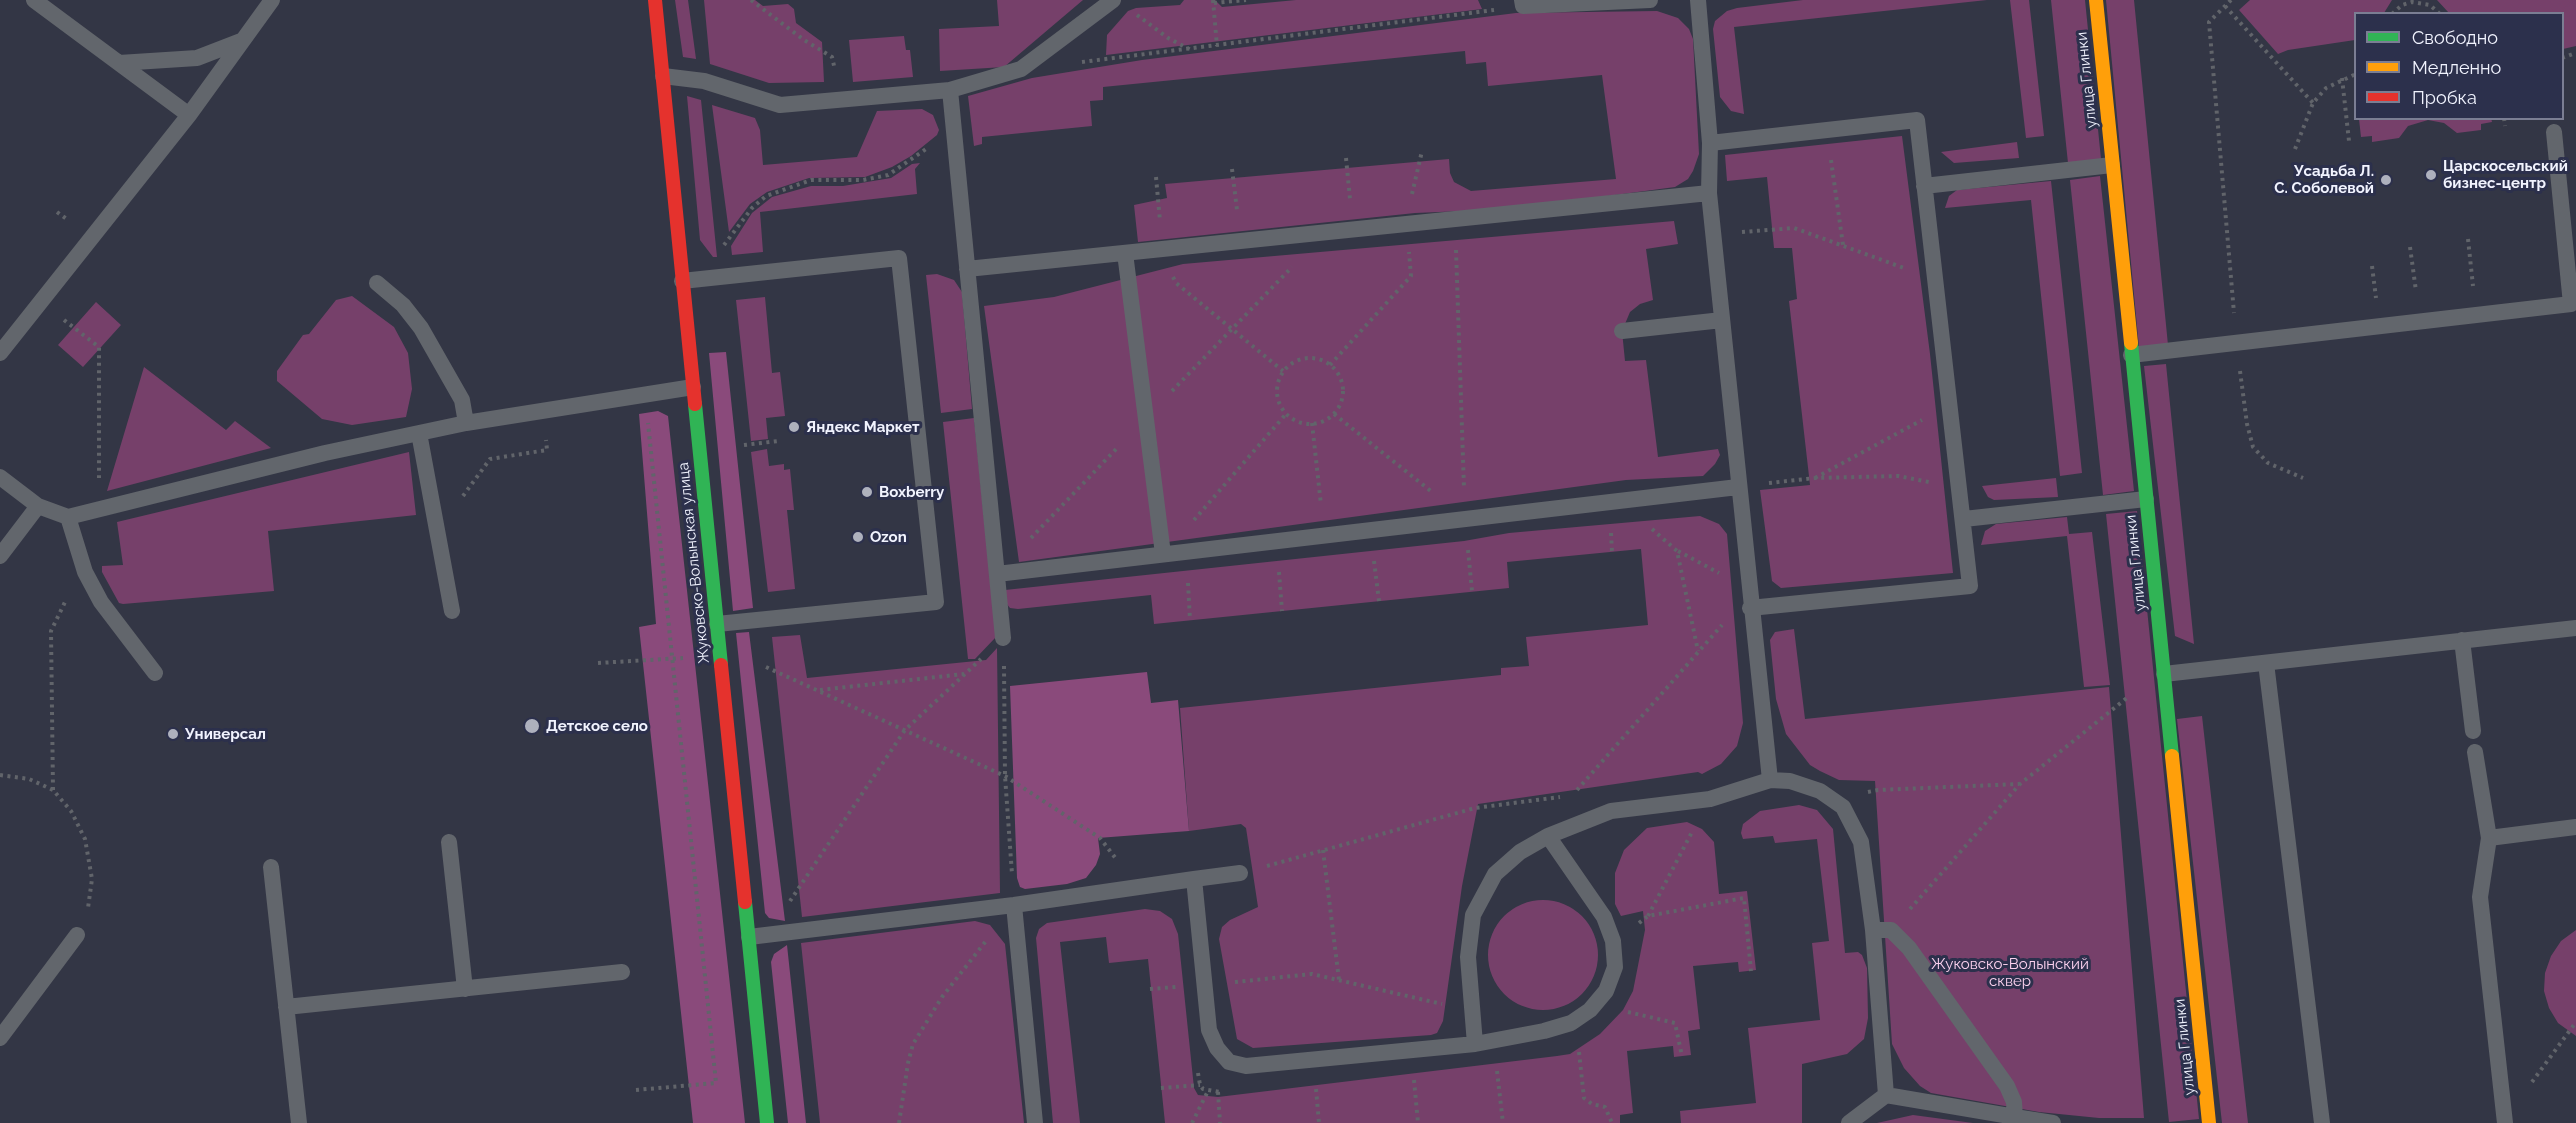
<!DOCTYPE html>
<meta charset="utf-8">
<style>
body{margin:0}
#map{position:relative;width:2576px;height:1123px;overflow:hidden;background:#333645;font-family:Raleway,sans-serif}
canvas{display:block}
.legend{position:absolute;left:2354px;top:12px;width:210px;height:108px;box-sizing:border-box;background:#2c304c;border:2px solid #7b7e93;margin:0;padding:8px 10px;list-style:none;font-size:18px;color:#f1f3fe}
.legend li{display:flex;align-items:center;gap:12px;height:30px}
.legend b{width:30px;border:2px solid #7b7e93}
</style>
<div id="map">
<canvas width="2576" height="1123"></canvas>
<ul class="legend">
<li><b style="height:8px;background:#30b455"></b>Свободно</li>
<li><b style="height:8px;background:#ff9f0a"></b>Медленно</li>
<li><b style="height:8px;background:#e5322d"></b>Пробка</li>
</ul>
</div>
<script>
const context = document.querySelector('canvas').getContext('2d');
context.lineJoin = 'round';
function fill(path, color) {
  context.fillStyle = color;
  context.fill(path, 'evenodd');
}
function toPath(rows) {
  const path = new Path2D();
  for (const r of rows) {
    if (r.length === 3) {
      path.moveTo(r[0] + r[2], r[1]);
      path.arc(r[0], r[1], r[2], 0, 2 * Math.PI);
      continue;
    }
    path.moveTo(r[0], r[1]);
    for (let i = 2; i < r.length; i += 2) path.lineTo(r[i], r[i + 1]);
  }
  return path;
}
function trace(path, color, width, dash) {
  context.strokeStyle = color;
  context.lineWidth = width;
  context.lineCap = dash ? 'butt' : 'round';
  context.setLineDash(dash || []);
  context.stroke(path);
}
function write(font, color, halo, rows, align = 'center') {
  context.font = font + ' Raleway,sans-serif';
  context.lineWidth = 6;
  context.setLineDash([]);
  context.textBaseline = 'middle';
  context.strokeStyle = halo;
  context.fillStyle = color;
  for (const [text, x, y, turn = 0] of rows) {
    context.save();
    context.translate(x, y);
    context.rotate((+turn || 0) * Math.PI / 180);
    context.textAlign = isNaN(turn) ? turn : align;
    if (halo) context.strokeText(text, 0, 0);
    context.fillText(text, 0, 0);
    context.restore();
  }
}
const green = toPath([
 [675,0,688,0,696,59,683,57],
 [704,0,755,0,763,6,788,4,794,9,796,23,822,42,824,82,769,83,710,64],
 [997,0,1083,0,1004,67,940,71,939,29,999,26],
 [1184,0,1215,0,1222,7,1296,0,1478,0,1482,9,1106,55,1107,35,1128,11,1136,8,1180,5],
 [1803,0,1987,0,1734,27,1744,114,1731,111,1720,97,1713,29,1715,21,1727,11,1737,8],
 [2010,0,2029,0,2044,136,2026,138],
 [2051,0,2085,0,2101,159,2068,163],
 [2106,0,2134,0,2168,345,2139,347],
 [2250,0,2392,0,2384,13,2356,14,2355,40,2288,50,2278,54,2239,10],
 [2437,0,2576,0,2576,46,2563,49,2562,14,2449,13],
 [1657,11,1678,18,1689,29,1693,39,1699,154,1693,171,1688,179,1675,187,1510,209,1415,213,1138,242,1134,205,1167,198,1165,184,1449,159,1450,173,1454,182,1471,191,1616,179,1602,75,1488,86,1486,62,1466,64,1465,51,1103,87,1103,100,1090,101,1092,126,982,137,982,144,974,146,968,96,1032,78,1142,60,1516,13],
 [904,36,906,50,910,50,913,77,853,82,849,40],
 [687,96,701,100,717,257,713,257,700,240],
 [712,105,755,118,760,130,763,165,857,157,877,111,922,109,933,115,939,130,937,135,911,156,892,167,865,177,809,178,767,192,750,204,729,232],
 [2491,118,2492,122,2481,124,2481,130,2457,133,2444,123,2428,120,2408,126,2399,138,2372,142,2372,136,2361,137,2359,119],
 [1902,136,1930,354,1953,573,1781,588,1772,581,1760,490,1810,485,1789,301,1797,299,1792,248,1774,248,1767,177,1727,181,1725,155],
 [2017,142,2019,158,1954,163,1941,152],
 [920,163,915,169,917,194,760,212,763,252,732,255,731,246,752,213,772,197,811,186,843,186,891,178,912,164],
 [2100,176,2134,491,2103,495,2070,180],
 [2051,181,2082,473,2060,476,2031,200,1945,208,1949,196,1957,190],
 [1674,221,1678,244,1646,249,1653,300,1640,304,1630,312,1622,331,1625,361,1646,360,1658,457,1718,449,1720,455,1715,464,1703,476,1626,480,1019,562,984,306,1054,297,1183,264],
 [937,274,954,280,962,292,972,409,941,413,926,275],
 [352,296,394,327,408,353,412,389,406,417,352,425,322,419,277,381,277,371,303,335,309,334,336,300],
 [765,297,772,373,780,372,785,416,766,418,768,439,751,441,736,300],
 [96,302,121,325,83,367,58,345],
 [2166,364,2194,644,2175,636,2144,366],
 [144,367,226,430,235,421,271,448,107,491],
 [974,418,996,637,975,659,968,659,943,422],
 [767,449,769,466,784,464,784,470,790,469,794,510,787,510,795,589,768,592,751,452],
 [409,452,416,515,268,531,274,591,123,604,119,603,102,572,102,566,123,565,117,522],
 [2056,478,2058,497,1994,500,1988,497,1982,486],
 [2137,511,2199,1119,2169,1122,2106,514],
 [1700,516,1719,524,1727,534,1743,723,1737,746,1721,764,1702,774,1698,772,1478,804,1462,886,1443,1021,1437,1033,1431,1035,1253,1048,1237,1039,1219,939,1222,927,1230,920,1258,907,1246,828,1241,824,1189,831,1180,708,1501,675,1501,668,1529,666,1526,637,1648,625,1641,549,1507,562,1509,588,1154,624,1151,595,1018,609,1010,608,1006,603,1005,590,1464,541,1509,533],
 [2067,517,2069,534,2092,532,2110,685,2084,687,2067,536,1981,545,1985,531,1996,524],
 [1794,629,1805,719,2109,687,2144,1118,2099,1118,2039,1112,1931,1093,1920,1086,1904,1068,1892,1044,1875,781,1839,780,1820,771,1810,765,1786,734,1776,699,1770,640,1775,632],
 [800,635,807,678,986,660,997,648,1000,893,802,917,772,637],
 [2202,716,2248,1123,2222,1123,2177,719],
 [1799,805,1817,810,1833,829,1845,953,1858,952,1862,955,1867,968,1868,1018,1864,1039,1847,1054,1802,1064,1802,1123,1681,1123,1680,1111,1756,1103,1748,1028,1820,1020,1812,943,1829,941,1817,839,1775,843,1773,836,1743,839,1741,833,1743,824,1760,811],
 [1687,822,1702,829,1714,842,1719,894,1747,891,1756,970,1739,972,1738,962,1693,966,1700,1029,1688,1031,1691,1055,1674,1057,1673,1046,1627,1051,1633,1113,1620,1115,1620,1123,1165,1123,1148,959,1109,963,1106,937,1060,942,1080,1123,1053,1123,1036,938,1039,929,1047,923,1145,909,1160,911,1172,919,1178,934,1194,1088,1198,1095,1218,1097,1557,1056,1570,1054,1600,1034,1623,1010,1633,991,1645,930,1643,911,1621,916,1615,904,1615,873,1624,850,1647,828],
 [1543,955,55],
 [975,921,990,925,1005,944,1024,1123,820,1123,801,943],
 [2576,930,2576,1036,2558,1023,2549,1008,2544,991,2545,973,2551,956,2561,941],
 [1913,1115,1973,1123,1877,1123]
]);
const forest = toPath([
 [726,352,753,608,733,611,709,353],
 [658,411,668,416,745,1123,693,1123,639,627,656,624,639,414],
 [749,632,785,921,769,918,765,913,736,633],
 [1147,672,1151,703,1178,700,1189,831,1098,838,1100,854,1096,865,1086,878,1067,884,1025,889,1020,887,1017,878,1010,686],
 [787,945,806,1123,788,1123,771,962,774,954]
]);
const path = toPath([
 [751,0,804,40,832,57,835,70],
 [1213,0,1217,46],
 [2231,0,2209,22,2234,313],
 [1214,3,1246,0],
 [2225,6,2313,103],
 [2392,14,2402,5,2412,2,2430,5,2440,14],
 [1137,15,1168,38,1191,50],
 [2562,58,2576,53],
 [1082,62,1494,10],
 [2342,78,2349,141],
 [2504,118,2505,126],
 [2295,149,2313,103,2326,88,2356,74],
 [1346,158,1350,199],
 [1831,160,1843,245],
 [1232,169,1237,210],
 [1156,177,1160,221],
 [1412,194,1422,151],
 [57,212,68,220],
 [1742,232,1794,228,1904,268],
 [2468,239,2473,286],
 [724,245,752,208,766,196,811,180,863,180,888,175,926,149],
 [2410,247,2416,291],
 [1456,250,1464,488],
 [2372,266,2376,298],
 [1173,277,1176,283,1283,371],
 [64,320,99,347,99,478],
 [1310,391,33],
 [1330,365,1411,276,1409,252],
 [2240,371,2247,424,2253,447,2268,463,2303,478],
 [1172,391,1292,267],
 [1334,414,1432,492],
 [1312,423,1321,505],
 [744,445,778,441],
 [1815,478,1922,420],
 [1769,483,1815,478,1898,476,1929,482],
 [463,496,490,459,547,450,546,440],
 [1194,520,1286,414],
 [1652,529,1677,551,1698,651],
 [1611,533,1612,552],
 [1031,538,1119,446],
 [1468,550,1472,591],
 [1678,551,1719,573],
 [1374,561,1379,601],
 [1279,572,1282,611],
 [1188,583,1190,620],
 [598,663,683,658],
 [1004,666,1005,776,1012,874],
 [766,667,1005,776,1100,838,1117,860],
 [820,690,964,674],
 [0,775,29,779,53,790,71,811,85,839,92,879,88,908],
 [53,790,51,631,65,602],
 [1577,790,1722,625],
 [1868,792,1878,790,2019,784],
 [1323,850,1339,980],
 [1267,866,1475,808,1560,797],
 [790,901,905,730,981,659],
 [1910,909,2020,784,2128,697],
 [1648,916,1692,832],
 [1639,923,1648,916,1744,898,1751,971],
 [1235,982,1312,974,1442,1004],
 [1150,989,1176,987],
 [1628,1012,1675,1023,1682,1056],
 [1579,1052,1584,1098,1592,1104,1605,1107,1612,1123],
 [1497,1071,1503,1123],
 [1198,1073,1200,1085,1203,1089,1220,1092],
 [1414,1080,1418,1123],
 [2532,1082,2576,1022],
 [1161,1088,1200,1085],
 [1316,1089,1319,1123],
 [636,1090,716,1083,648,423],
 [1218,1092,1220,1123],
 [899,1123,908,1063,913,1044,942,997,986,941],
 [1192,1123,1208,1091]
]);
const lane = toPath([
 [1522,0,1523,6,1650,0],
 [1698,0,1710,143,1709,193,1770,780],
 [119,63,197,58,241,41],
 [663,76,704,81,780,105,950,90,1021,69,1113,0],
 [950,90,1003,638],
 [189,115,272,0],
 [1710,143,1917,120,1970,586,1750,608],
 [1924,186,2112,165],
 [1125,253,1163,554],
 [967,269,1709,193],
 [682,281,899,258,936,602,717,624],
 [377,283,403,305,421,328,462,400,466,423],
 [1622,331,1722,320],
 [0,353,189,115,34,0],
 [2131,355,2571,304,2554,132],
 [419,433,452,611],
 [0,477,38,506,68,517,325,453,466,423,693,387],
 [68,517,85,572,101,602,155,673],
 [1964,519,2146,499],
 [0,556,38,506],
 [997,574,1738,487],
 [2462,640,2473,731],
 [2266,663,2322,1123],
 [2164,674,2576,628],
 [2475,752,2489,838],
 [449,842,465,989],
 [271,867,299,1123],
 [1194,879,1240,873],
 [1014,905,1035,1123],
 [1873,930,1886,1095],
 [749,937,1014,905,1194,879,1209,1030,1217,1048,1229,1062,1246,1066,1475,1044,1468,957,1473,915,1495,874,1520,852,1548,836,1611,811,1710,799,1770,780,1790,781,1820,791,1843,807,1861,842,1873,930,1891,930,1909,948,2007,1086,2014,1102,2015,1117,2053,1123],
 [286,1007,622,972],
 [0,1038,77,935],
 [1475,1044,1544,1031,1571,1023,1590,1010,1606,991,1615,967,1613,941,1604,917,1548,836],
 [1849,1123,1886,1095,2015,1117],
 [2505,1123,2480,897,2489,838,2576,827]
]);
const fast = toPath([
 [2131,343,2172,756],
 [695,404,721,665],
 [745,902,767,1123]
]);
const slow = toPath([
 [2096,0,2131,343],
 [2172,756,2209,1123]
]);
const jam = toPath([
 [655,0,695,404],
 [721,665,745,902]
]);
const markers = [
 [2431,175,6,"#aeb1bd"],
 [2386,180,6,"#aeb1bd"],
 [794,427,6,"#aeb1bd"],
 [867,492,6,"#aeb1bd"],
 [858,537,6,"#aeb1bd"],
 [532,726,8,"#aeb1bd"],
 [173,734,6,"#aeb1bd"]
];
const streetNames = [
 ["улица Глинки",2087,80,-96],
 ["Жуковско-Волынская улица",694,563,-96],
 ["улица Глинки",2136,563,-96],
 ["улица Глинки",2185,1047,-96]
];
const poiNames = [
 ["Царскосельский",2443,166],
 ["бизнес-центр",2443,183],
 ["Усадьба Л.",2374,171,"right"],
 ["С. Соболевой",2374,188,"right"],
 ["Яндекс Маркет",806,427],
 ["Boxberry",879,492],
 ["Ozon",870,537],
 ["Детское село",546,726],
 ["Универсал",185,734]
];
const parkNames = [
 ["Жуковско-Волынский",2010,964],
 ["сквер",2010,981]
];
fill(green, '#76406a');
fill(forest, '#8a4a7b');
trace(path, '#61646a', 4, [3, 4.5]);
trace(lane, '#62666c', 16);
trace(fast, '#30b455', 14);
trace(slow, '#ff9f0a', 14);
trace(jam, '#e5322d', 14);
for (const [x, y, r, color] of markers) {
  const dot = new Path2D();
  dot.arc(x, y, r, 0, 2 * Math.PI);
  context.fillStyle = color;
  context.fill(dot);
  trace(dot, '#2c304c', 2);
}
write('15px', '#f1f3fe', '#2c304c', streetNames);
write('bold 15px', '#f1f3fe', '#2c304c', poiNames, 'left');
write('15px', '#fbd1ee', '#2c304c', parkNames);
</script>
